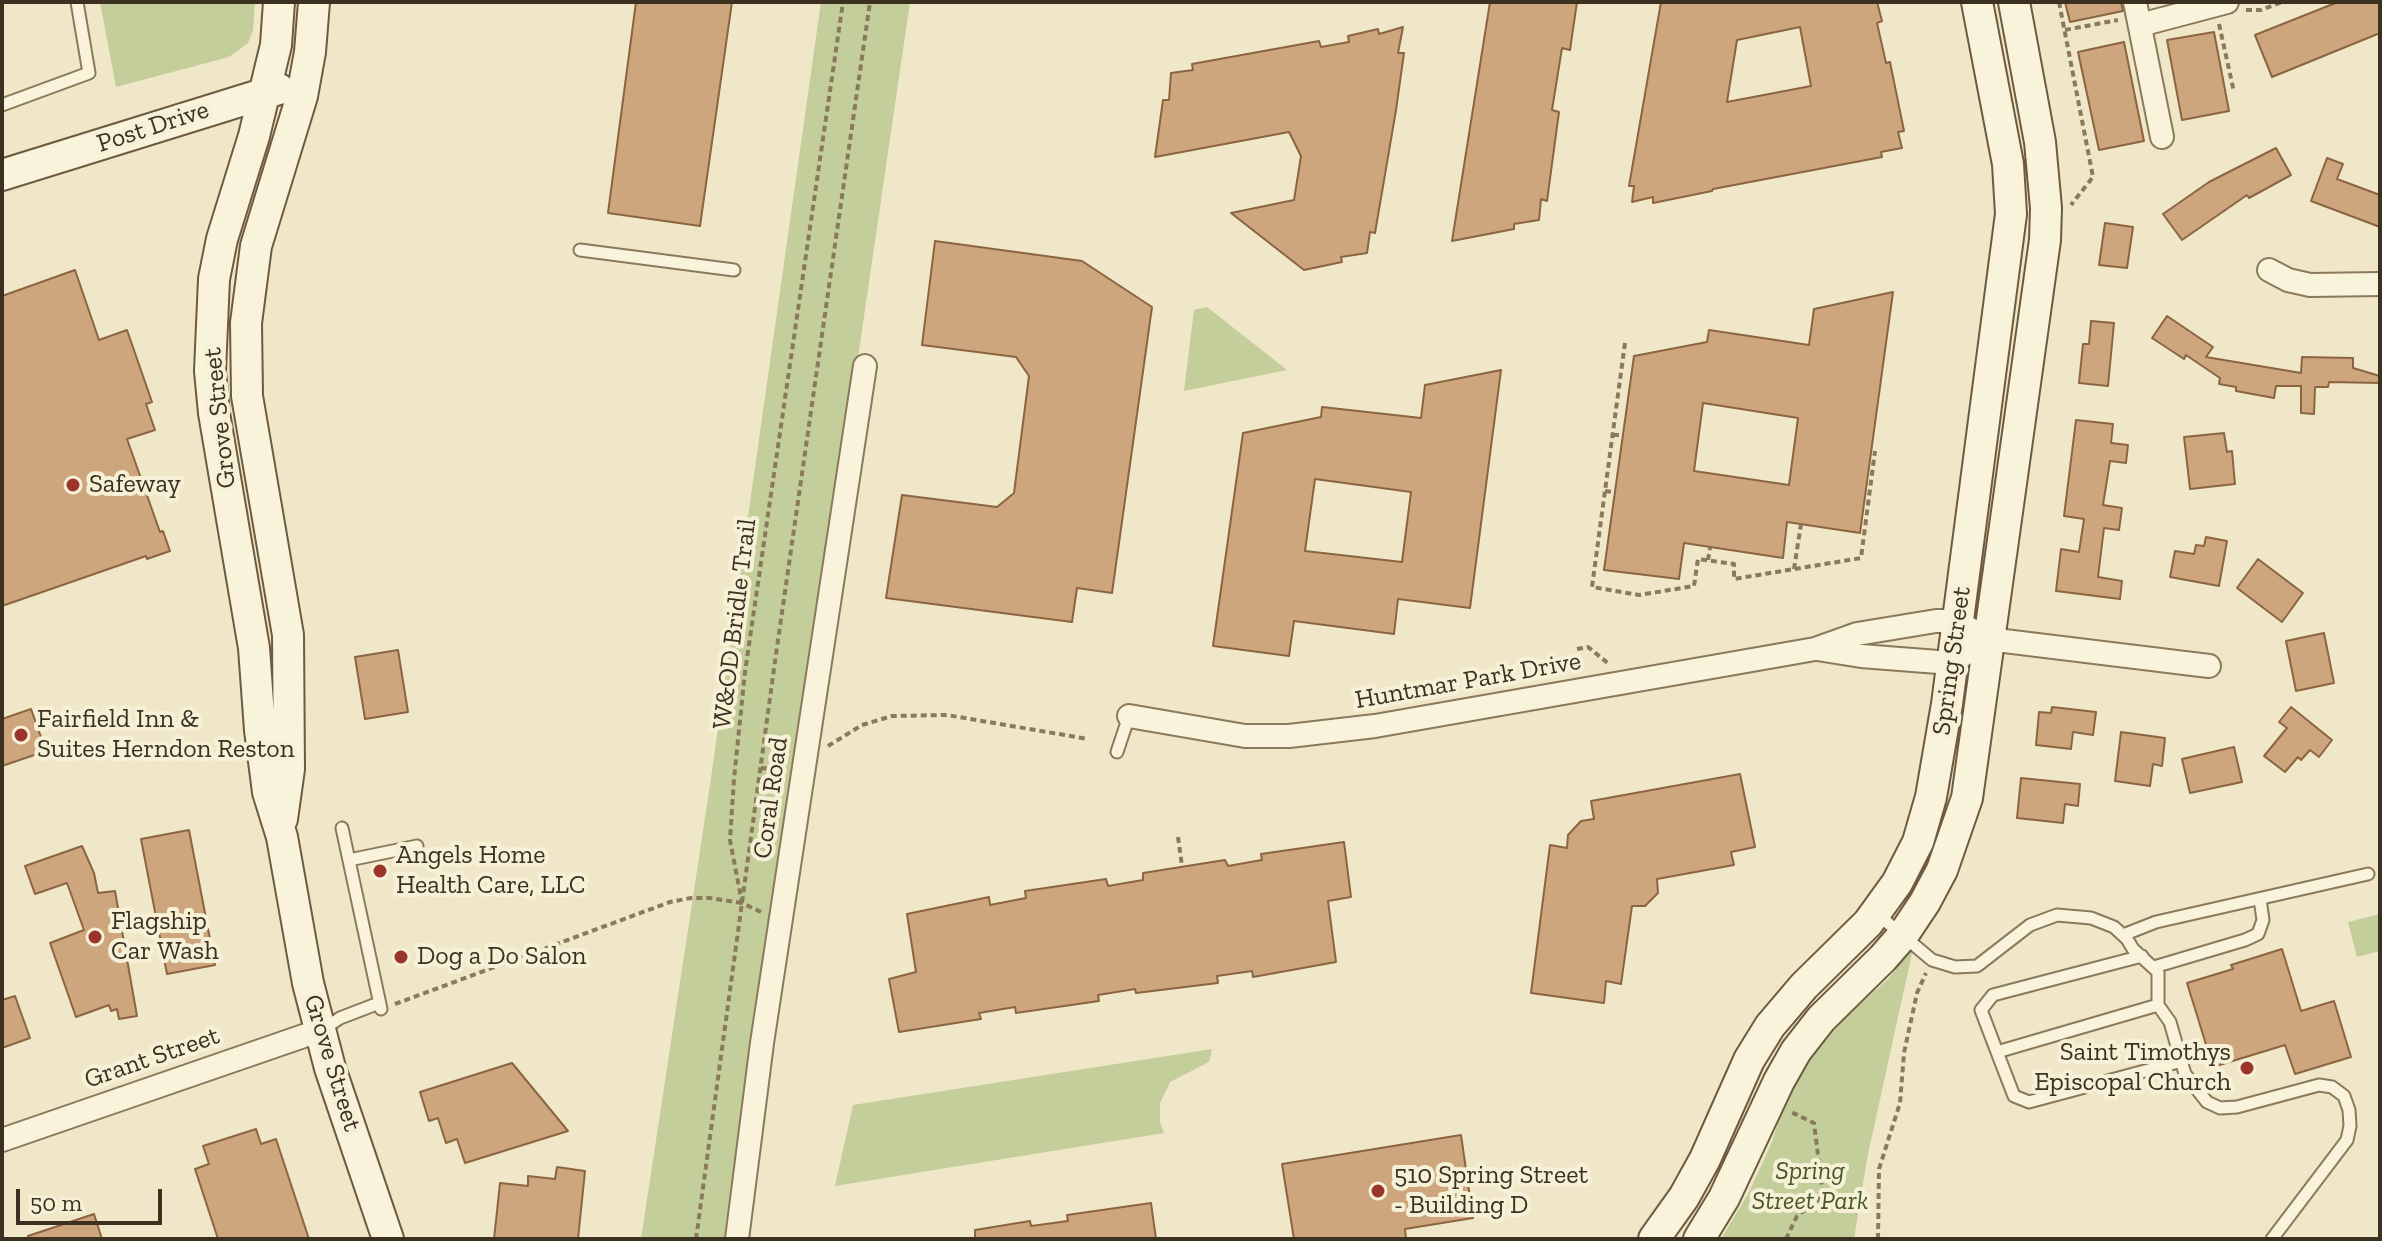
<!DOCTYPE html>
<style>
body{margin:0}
#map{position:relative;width:2382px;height:1241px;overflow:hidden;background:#efe7c7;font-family:"Zilla Slab",serif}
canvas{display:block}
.frame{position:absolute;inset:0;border:4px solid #3c3020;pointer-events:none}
.scale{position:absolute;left:16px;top:1189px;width:146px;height:36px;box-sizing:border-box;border:4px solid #3c3020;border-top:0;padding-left:10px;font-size:24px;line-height:28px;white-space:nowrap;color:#3c3020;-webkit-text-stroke:6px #f6f0d7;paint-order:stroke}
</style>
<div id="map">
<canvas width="2382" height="1241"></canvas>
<div class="frame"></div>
<div class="scale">50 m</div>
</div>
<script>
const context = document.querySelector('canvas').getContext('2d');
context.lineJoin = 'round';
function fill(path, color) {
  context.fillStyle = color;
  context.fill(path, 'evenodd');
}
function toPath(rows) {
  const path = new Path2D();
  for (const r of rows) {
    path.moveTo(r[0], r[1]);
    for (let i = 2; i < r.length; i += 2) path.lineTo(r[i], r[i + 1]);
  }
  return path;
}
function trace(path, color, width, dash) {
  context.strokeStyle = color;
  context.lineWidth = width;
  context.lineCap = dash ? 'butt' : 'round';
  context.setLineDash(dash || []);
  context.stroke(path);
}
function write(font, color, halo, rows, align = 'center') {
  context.font = font + ' "Zilla Slab",serif';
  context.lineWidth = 8;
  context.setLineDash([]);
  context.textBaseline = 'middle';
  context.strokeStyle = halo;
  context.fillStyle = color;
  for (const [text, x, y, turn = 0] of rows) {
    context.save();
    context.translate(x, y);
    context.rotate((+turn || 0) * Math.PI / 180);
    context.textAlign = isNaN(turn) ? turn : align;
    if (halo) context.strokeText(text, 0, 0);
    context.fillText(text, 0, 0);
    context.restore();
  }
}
const green = toPath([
 [100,2,255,2,253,30,248,43,229,57,116,87],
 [821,2,910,2,729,1239,641,1239,710,785],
 [1207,307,1287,370,1184,391,1194,310],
 [2380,914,2380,951,2357,957,2348,922],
 [1914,944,1867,1159,1854,1239,1721,1239,1749,1192,1771,1144,1782,1111,1810,1057,1838,1024,1889,978],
 [1212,1049,1209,1062,1170,1082,1160,1103,1160,1122,1164,1133,835,1186,853,1105]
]);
const building = toPath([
 [636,2,732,2,700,226,608,213,636,2],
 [1490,2,1577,2,1570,50,1562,48,1552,110,1559,112,1547,201,1541,199,1539,220,1514,224,1514,229,1452,241,1490,2],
 [1661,2,1877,2,1882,21,1877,23,1886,63,1890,62,1904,131,1898,132,1902,148,1881,152,1882,157,1713,189,1712,191,1653,203,1653,197,1632,202,1634,186,1629,186,1661,2],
 [1800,27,1811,86,1727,102,1737,40,1800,27],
 [2065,2,2121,2,2123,11,2070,22,2065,2],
 [2338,2,2380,2,2380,33,2272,77,2255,35,2338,2],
 [1403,27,1398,53,1404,53,1396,110,1375,233,1370,232,1367,253,1341,257,1342,262,1304,270,1231,213,1294,200,1301,156,1289,132,1155,157,1163,100,1169,100,1171,73,1193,70,1192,64,1319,41,1321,47,1349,42,1348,36,1378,29,1379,34,1403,27],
 [2214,32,2229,111,2182,120,2167,40,2214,32],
 [2124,42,2144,141,2099,150,2078,52,2124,42],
 [2276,148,2291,175,2249,198,2247,195,2182,240,2163,214,2209,182,2276,148],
 [2327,158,2343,164,2337,179,2380,195,2380,227,2311,201,2327,158],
 [2105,223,2133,227,2127,268,2099,265,2105,223],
 [935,241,1082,261,1152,307,1112,593,1077,588,1072,622,886,598,902,495,997,507,1014,493,1029,376,1016,357,922,345,935,241],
 [75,270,99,340,127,330,152,402,146,404,155,430,127,439,160,532,163,531,170,551,147,559,146,556,2,606,2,296,75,270],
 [1893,292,1860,533,1787,522,1783,558,1684,543,1679,579,1604,570,1634,356,1707,342,1709,330,1809,345,1814,309,1893,292],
 [1703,403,1798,418,1789,485,1694,471,1703,403],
 [2167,316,2213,347,2206,357,2301,373,2302,357,2353,358,2353,368,2380,376,2380,383,2329,382,2328,387,2315,387,2314,414,2301,413,2301,386,2276,386,2274,398,2236,391,2236,387,2219,384,2220,378,2186,355,2184,359,2152,338,2167,316],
 [2091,321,2114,323,2108,386,2079,383,2083,344,2089,344,2091,321],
 [1501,370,1470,608,1398,599,1394,634,1294,621,1289,656,1213,646,1243,433,1321,417,1322,407,1421,418,1425,385,1501,370],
 [1315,479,1411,492,1402,562,1305,551,1315,479],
 [2076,420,2113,424,2111,443,2128,445,2126,463,2110,461,2103,505,2122,508,2119,530,2104,528,2098,577,2122,581,2120,599,2056,591,2061,549,2079,552,2084,519,2064,516,2076,420],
 [2224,433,2227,452,2232,451,2235,484,2190,489,2184,437,2224,433],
 [2206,537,2227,541,2219,586,2170,577,2175,551,2194,554,2196,545,2204,546,2206,537],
 [2258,559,2303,593,2282,622,2237,588,2258,559],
 [2324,633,2334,683,2296,691,2286,641,2324,633],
 [398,650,408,712,365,719,355,657,398,650],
 [2052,707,2096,712,2093,735,2073,732,2071,749,2036,745,2039,712,2051,713,2052,707],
 [2291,707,2332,740,2319,757,2310,750,2301,760,2298,757,2285,772,2264,756,2287,728,2279,722,2291,707],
 [31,709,46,751,2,766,2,719,31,709],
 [2121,732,2165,738,2162,766,2153,764,2150,786,2115,781,2121,732],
 [2234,747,2242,782,2190,793,2182,759,2234,747],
 [1740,774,1755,847,1731,852,1734,865,1657,879,1658,893,1645,906,1632,906,1621,984,1606,981,1604,1003,1531,993,1550,845,1567,848,1568,835,1581,821,1594,819,1591,801,1740,774],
 [2021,778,2080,784,2078,806,2065,804,2063,823,2017,818,2021,778],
 [189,830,215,965,167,974,141,839,189,830],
 [1344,842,1351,897,1328,901,1336,962,1253,977,1252,971,1217,976,1218,983,1136,993,1135,989,1098,995,1099,1001,1016,1013,1015,1007,979,1013,981,1019,899,1032,889,979,916,972,907,914,989,897,990,905,1026,898,1025,891,1106,879,1108,886,1143,880,1143,873,1225,860,1228,866,1262,860,1261,854,1344,842],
 [82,846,94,873,98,893,115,891,137,1016,119,1019,117,1009,111,1011,109,1005,76,1017,50,943,84,930,67,883,35,894,25,866,82,846],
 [2282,949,2301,1011,2334,1001,2351,1057,2295,1074,2285,1045,2213,1067,2187,983,2233,969,2231,965,2282,949],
 [15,996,30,1038,2,1048,2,1000,15,996],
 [512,1063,568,1131,465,1163,457,1139,446,1143,438,1118,429,1121,420,1092,512,1063],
 [256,1129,261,1144,276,1139,309,1239,218,1239,195,1169,209,1164,203,1146,256,1129],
 [1461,1135,1473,1218,1405,1229,1406,1239,1294,1239,1282,1164,1461,1135],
 [557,1167,585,1171,578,1239,494,1239,500,1183,528,1186,528,1176,555,1179,557,1167],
 [1151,1203,1156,1239,975,1239,975,1230,1030,1221,1031,1226,1068,1221,1067,1215,1151,1203],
 [94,1214,102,1239,28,1239,28,1236,94,1214]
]);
const path = toPath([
 [2059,2,2093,177,2071,205],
 [2246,10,2261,10,2282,2],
 [2219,24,2234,92],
 [2065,30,2118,20],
 [1625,343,1592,587,1639,595,1694,586,1698,559,1734,564,1734,579,1861,558,1875,451],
 [1613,435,1623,435],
 [1605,491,1614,492],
 [1708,560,1710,548],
 [1794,569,1801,524],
 [1577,649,1588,647,1609,664],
 [828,746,862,725,892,716,947,715,1088,739],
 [761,768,783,770],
 [1178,837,1182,866],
 [761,912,742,903,730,840,734,779,745,672,843,2],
 [395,1004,670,902,691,898,710,898,742,903],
 [696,1239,776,654,870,2],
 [1786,1239,1797,1216,1823,1196,1814,1123,1791,1112],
 [1878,1239,1879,1169,1900,1103,1904,1053,1917,993,1926,973]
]);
const lane = toPath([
 [2,105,89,73,77,2],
 [580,250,734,270],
 [1117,752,1129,716],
 [342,828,381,1009],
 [349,860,417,846],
 [1876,913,1932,960,1955,967,1977,966,2030,925,2057,915,2091,918,2114,927,2127,939,2133,949,2158,972,2158,1005,2170,1022,2185,1074,2207,1102,2220,1108,2237,1107,2319,1085,2332,1087,2344,1096,2349,1110,2350,1126,2347,1140,2272,1239],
 [2123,935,2156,922,2368,874],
 [2142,956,1993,995,1981,1010,1997,1052,2014,1096,2029,1102,2182,1061],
 [2154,967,2245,940,2258,934,2263,920,2260,899],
 [322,1030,340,1018,379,1003],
 [1997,1052,2158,1005]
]);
const street = toPath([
 [2135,2,2162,137],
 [2140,25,2227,2],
 [2269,270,2288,280,2310,285,2380,284],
 [1817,649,1861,656,1951,663,1988,639],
 [1129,716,1245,736,1289,736,1375,726,1815,649,1857,634,1936,621,1956,621,1988,639,2209,666],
 [2,1140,321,1030],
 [737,1239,762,1043,865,366]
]);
const secondary = toPath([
 [279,2,276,45,254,136,222,239,214,279,210,371,214,413,254,648,260,730,268,792,282,837,308,983,330,1068,388,1239],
 [2,175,279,89],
 [282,819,289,769,288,635,247,396,246,323,256,246,302,96,310,52,314,2],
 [1654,1239,1684,1197,1705,1159,1749,1060,1770,1026,1804,986,1868,923,1897,883,1918,842,1931,797,1947,704,2011,214,2008,164,1977,2],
 [1699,1239,1724,1198,1779,1081,1796,1051,1821,1019,1883,958,1903,935,1925,902,1942,870,1967,798,2045,240,2046,208,2040,142,2014,2]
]);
const markers = [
 [73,485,8,"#9b342b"],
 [21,735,8,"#9b342b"],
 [380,871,8,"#9b342b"],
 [95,937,8,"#9b342b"],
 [401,957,8,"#9b342b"],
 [2247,1068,8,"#9b342b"],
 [1378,1191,8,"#9b342b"]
];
const streetNames = [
 ["Post Drive",153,127,-18],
 ["Grove Street",220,418,-96],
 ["W&OD Bridle Trail",735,624,-83],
 ["Spring Street",1952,661,-82],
 ["Huntmar Park Drive",1468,681,-10],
 ["Coral Road",771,798,-82],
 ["Grant Street",152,1058,-19],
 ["Grove Street",332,1063,73]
];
const poiNames = [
 ["Safeway",89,485],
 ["Fairfield Inn &",37,720],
 ["Suites Herndon Reston",37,750],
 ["Angels Home",396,856],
 ["Health Care, LLC",396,886],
 ["Flagship",111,922],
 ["Car Wash",111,952],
 ["Dog a Do Salon",417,957],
 ["Saint Timothys",2231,1053,"right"],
 ["Episcopal Church",2231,1083,"right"],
 ["510 Spring Street",1394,1176],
 ["- Building D",1394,1206]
];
const parkNames = [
 ["Spring",1810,1172],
 ["Street Park",1810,1202]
];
fill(green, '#c3ce9a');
fill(building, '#cea67d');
trace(building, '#8b6541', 2);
trace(lane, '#8b795c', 15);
trace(street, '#8b795c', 26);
trace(secondary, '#6d5a3f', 34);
trace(path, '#8b795c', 4, [6, 4]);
trace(lane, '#f9f3db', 11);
trace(street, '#f9f3db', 22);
trace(secondary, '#f9f3db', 30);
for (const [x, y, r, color] of markers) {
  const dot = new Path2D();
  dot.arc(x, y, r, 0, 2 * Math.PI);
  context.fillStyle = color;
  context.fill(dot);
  trace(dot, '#f6f0d7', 3);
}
write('26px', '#3c3020', '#f6f0d7', streetNames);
write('26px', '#3c3020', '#f6f0d7', poiNames, 'left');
write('italic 26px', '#475826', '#f6f0d7', parkNames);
</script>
